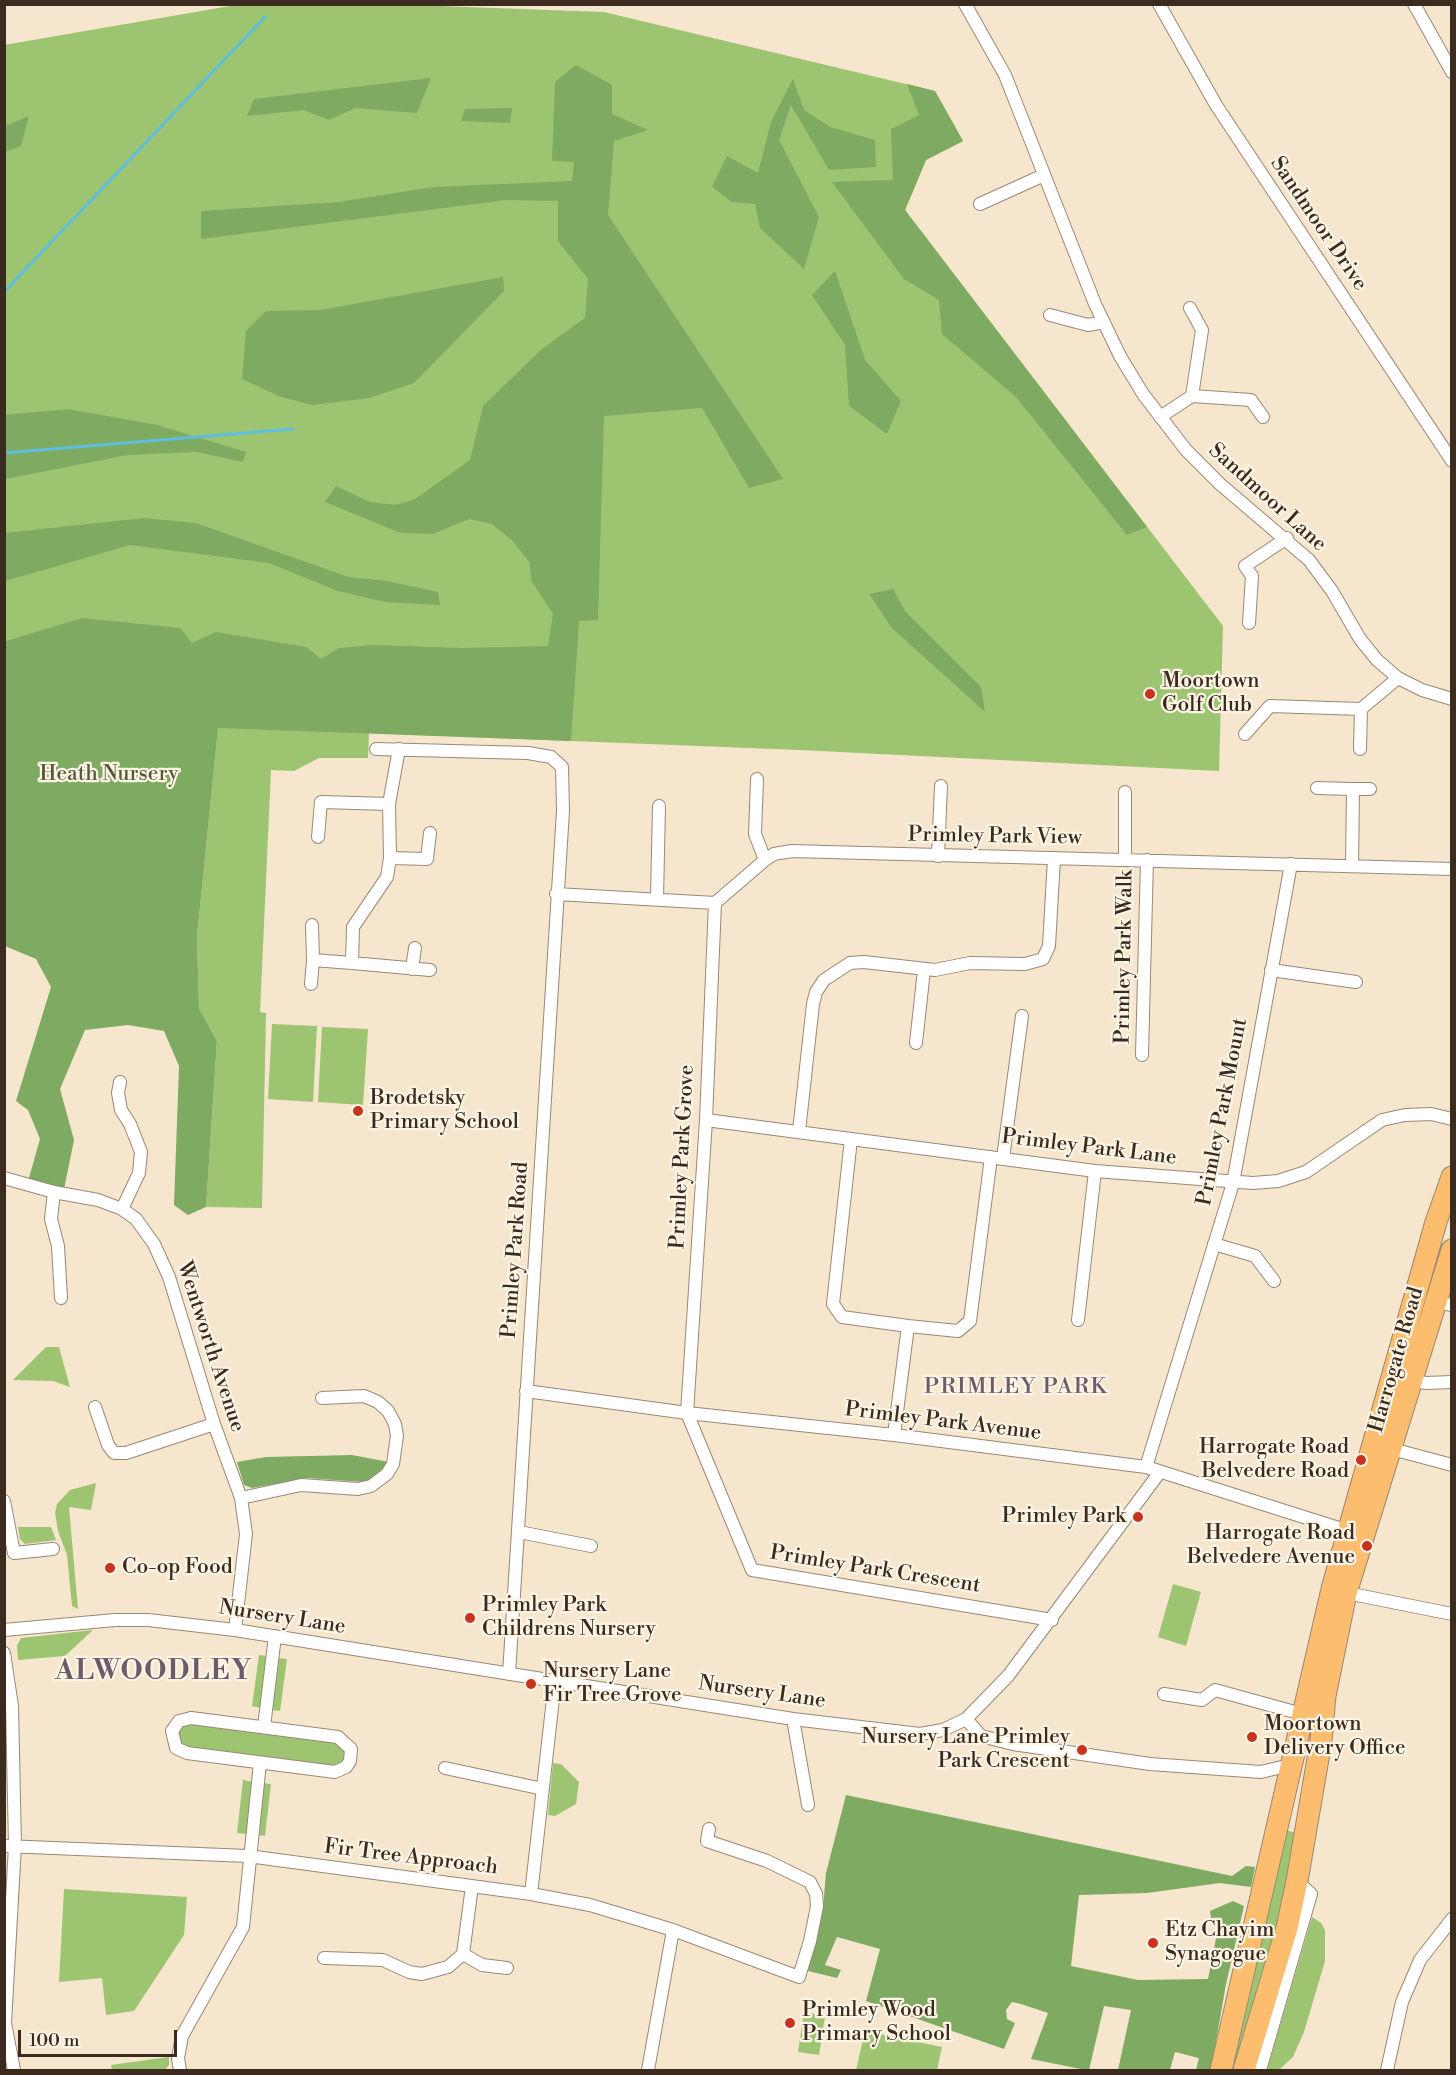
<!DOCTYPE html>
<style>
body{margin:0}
#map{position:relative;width:1456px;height:2075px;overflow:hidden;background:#f6e6cd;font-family:"Libre Bodoni",serif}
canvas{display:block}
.frame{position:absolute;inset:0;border:6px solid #3b2a1e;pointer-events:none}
.scale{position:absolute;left:18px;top:2030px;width:159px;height:27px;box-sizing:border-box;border:3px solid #3b2a1e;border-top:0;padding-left:8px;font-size:18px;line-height:21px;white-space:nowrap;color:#3b2a1e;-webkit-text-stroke:4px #fcf5e5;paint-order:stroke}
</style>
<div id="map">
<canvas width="1456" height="2075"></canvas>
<div class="frame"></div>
<div class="scale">100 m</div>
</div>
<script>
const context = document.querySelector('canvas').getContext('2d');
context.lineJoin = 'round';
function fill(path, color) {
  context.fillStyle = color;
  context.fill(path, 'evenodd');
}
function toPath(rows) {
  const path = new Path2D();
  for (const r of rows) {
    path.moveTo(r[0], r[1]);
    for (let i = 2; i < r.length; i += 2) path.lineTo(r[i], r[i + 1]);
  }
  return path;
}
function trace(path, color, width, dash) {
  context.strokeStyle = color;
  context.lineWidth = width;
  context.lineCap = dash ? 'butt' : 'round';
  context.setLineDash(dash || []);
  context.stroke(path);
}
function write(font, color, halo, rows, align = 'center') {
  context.font = font + ' "Libre Bodoni",serif';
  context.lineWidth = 4.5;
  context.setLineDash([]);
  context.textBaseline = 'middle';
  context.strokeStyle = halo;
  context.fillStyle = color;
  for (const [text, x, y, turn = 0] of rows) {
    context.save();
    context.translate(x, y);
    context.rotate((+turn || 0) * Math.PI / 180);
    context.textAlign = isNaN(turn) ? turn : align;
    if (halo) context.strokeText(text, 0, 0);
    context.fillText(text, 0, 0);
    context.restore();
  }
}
const green = toPath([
 [236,5,412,5,604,12,935,91,963,141,926,160,905,210,1223,626,1219,771,800,750,369,733,368,758,319,758,294,771,271,770,260,1012,266,1013,262,1208,206,1207,217,1041,199,1008,197,937,218,727,83,618,5,641,4,45],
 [272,1024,317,1026,313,1102,268,1099],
 [322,1027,368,1029,363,1105,318,1102],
 [46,1347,59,1347,70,1387,53,1381,13,1380],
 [96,1483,91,1510,69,1507,78,1609,72,1606,67,1555,58,1531,55,1513,57,1504,70,1490],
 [18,1527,51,1527,56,1540,25,1544,20,1539],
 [1173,1584,1201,1592,1186,1646,1158,1637],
 [93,1630,65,1656,18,1660,17,1646,21,1638],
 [259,1655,268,1656,261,1708,252,1706],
 [277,1658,287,1659,280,1711,271,1710],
 [186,1723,336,1740,346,1749,344,1762,337,1767,186,1749,179,1744,177,1732],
 [553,1763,561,1764,579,1782,576,1804,555,1816,548,1815],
 [243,1780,253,1782,246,1834,237,1833],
 [262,1783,271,1784,265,1836,256,1835],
 [1285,1830,1297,1833,1291,1889,1237,2070,1226,2070],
 [64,1889,187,1897,184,1935,134,2011,106,2015,102,1978,59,1982],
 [1312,1917,1321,1923,1325,1930,1325,1961,1304,2032,1293,2057,1279,2070,1267,2070],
 [804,2012,825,2016,819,2055,798,2052],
 [865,2031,942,2047,937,2070,856,2070],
 [169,2057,169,2065,165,2070,112,2070,111,2065]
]);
const forest = toPath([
 [576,65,612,85,612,114,648,130,614,141,608,215,783,479,749,488,702,408,604,416,598,620,579,621,571,741,218,728,197,937,199,1008,217,1041,206,1207,188,1215,174,1205,179,1066,164,1031,128,1025,85,1030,60,1089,74,1140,63,1194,27,1185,40,1139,28,1110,16,1101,51,987,36,959,5,946,5,641,82,618,180,628,192,643,216,632,306,647,321,659,339,648,372,645,463,648,548,646,553,614,531,580,530,563,513,541,492,524,469,519,433,534,401,533,325,502,336,486,370,502,396,505,415,499,470,460,483,406,542,349,585,318,588,279,558,241,558,201,506,200,201,239,201,211,339,202,433,187,572,181,574,162,552,161,555,82],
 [431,78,417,113,355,108,329,120,304,110,247,116,254,99],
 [793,79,804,110,830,127,875,140,876,167,829,170,791,105,779,140,819,217,804,269,760,228,755,204,732,202,712,187,727,156,758,173,771,122],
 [907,84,935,91,963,141,926,160,905,210,1147,527,1127,535,1016,397,942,334,939,300,904,279,832,182,893,180,891,129,919,115],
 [512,108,510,123,461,121,465,109],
 [29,116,21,146,5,152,5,126],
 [835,271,865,360,901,401,887,434,849,406,845,345,812,295],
 [503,277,504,291,414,383,369,398,313,405,281,397,242,379,246,331,266,311,320,310],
 [68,409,157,425,246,452,243,462,197,452,128,455,5,479,5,415],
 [144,518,196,523,348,577,387,581,438,592,440,605,385,602,338,591,269,563,130,545,5,581,5,533],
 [893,589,905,611,981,687,985,712,892,628,869,594],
 [352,1455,389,1462,374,1477,364,1482,307,1478,252,1488,244,1485,237,1462,266,1457],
 [846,1795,1232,1876,1246,1866,1255,1867,1251,1887,1220,1883,1147,1893,1079,1895,1071,1966,1138,1980,1208,1979,1220,1918,1211,1918,1210,1911,1233,1901,1244,1906,1226,1984,1211,2070,1196,2070,1199,2058,1175,2052,1170,2070,1118,2070,1131,2010,1104,2006,1089,2070,1086,2070,1031,2059,1048,2013,1021,2004,1012,2002,1006,2010,1007,2019,1015,2023,1004,2049,866,2001,880,1949,837,1937,825,1965,841,1970,837,1978,808,1971,823,1908,826,1873]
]);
const stream = toPath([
 [4,292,265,17],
 [4,453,293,429]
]);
const minor = toPath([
 [965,4,1005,75,1095,304,1120,356,1143,394,1186,450,1220,484,1309,560,1332,591,1360,639,1377,660,1398,678,1422,690,1452,699],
 [1159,4,1216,105,1452,461],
 [1414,4,1452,72],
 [980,204,1044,175],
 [1050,315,1088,325,1104,322],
 [1192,396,1251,400,1263,417],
 [1160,417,1192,396,1202,330,1190,308],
 [1249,623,1252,576,1245,566,1287,538],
 [1245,734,1270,706,1361,709,1398,678],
 [376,749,528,753,551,757,562,767,563,811,509,1674],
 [1360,749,1361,709],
 [757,779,755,834,765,860],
 [1317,788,1353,789,1352,866],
 [1353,789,1370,789],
 [318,837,321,802,389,804],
 [938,856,941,786],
 [390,858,427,859,430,833],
 [1125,859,1125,792],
 [556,894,715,903,765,860,774,854,792,851,1452,869],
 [657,899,659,806],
 [715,903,706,1120,687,1413,752,1570,1052,1620],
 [312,925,313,960,352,963,353,927,387,877,390,858,389,804,399,749],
 [352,963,430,970],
 [412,969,415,948],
 [1271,970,1356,982],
 [311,984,313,960],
 [916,1043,924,970],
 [1142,1055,1147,860],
 [120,1082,118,1093,121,1110,130,1124,141,1152,139,1173,122,1209],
 [706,1120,1095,1171,1253,1183,1278,1181,1306,1172,1382,1120,1405,1115,1431,1114,1452,1119],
 [799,1131,813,1004,816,992,824,980,850,963,864,962,935,970,970,963,1025,964,1043,959,1049,946,1054,858],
 [851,1139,833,1304,842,1317,908,1326,958,1331,970,1321,991,1157],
 [1003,1158,1022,1016],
 [4,1178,54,1192,98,1200,122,1209,136,1219,154,1244,169,1277,214,1424,241,1498,246,1534,235,1630],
 [54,1192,51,1219,58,1246,61,1298],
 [1214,1244,1255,1256,1274,1281],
 [1435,1302,1452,1305],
 [1078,1320,1095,1171],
 [1408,1380,1426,1383,1452,1382],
 [526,1391,687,1413,894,1435,1146,1467,1348,1531],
 [95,1407,108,1445,114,1453,126,1453,214,1424],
 [894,1435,908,1326],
 [1392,1449,1452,1465],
 [1146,1467,1233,1183,1291,864],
 [241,1498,301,1485,358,1489,371,1486,387,1474,393,1464,397,1436,395,1424,388,1411,378,1402,364,1396,322,1398],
 [4,1501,14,1553,53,1549],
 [519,1532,591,1546],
 [1342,1592,1452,1614],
 [4,1630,115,1620,148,1620,235,1630,793,1719,920,1734,943,1730,966,1719,1008,1676,1160,1472],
 [4,1653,12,1706,15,1846,5,2023,14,2070],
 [1164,1694,1202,1700,1215,1690,1302,1714],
 [191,1718,338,1737,351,1749,350,1761,346,1767,335,1772,187,1753,176,1748,172,1731,179,1721,191,1718],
 [793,1719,808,1805],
 [966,1719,981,1736,1013,1744,1150,1764,1261,1772,1290,1765],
 [264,1727,275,1636],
 [445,1768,543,1789],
 [4,1846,248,1856,531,1894,590,1905,673,1930,799,1977,810,1941,817,1906,816,1894,810,1882,767,1861,707,1841,709,1829],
 [531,1894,555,1681],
 [463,1954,482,1965,507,1968],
 [324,1958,383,1960,409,1972,422,1974,448,1967,463,1954,472,1886],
 [180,2070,178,2058,182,2036,243,1927,260,1763],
 [648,2070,673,1930],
 [1260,2070,1311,1894,1297,1881],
 [1387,2070,1402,2002,1420,1960,1452,1919]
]);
const trunk = toPath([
 [1221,2070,1332,1589,1436,1222,1452,1177],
 [1244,2070,1287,1928,1297,1881,1321,1741,1325,1696,1346,1593,1452,1250]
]);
const markers = [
 [1150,694,6,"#c8321e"],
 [358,1111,6,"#c8321e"],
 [1361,1460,6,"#c8321e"],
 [1138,1517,6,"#c8321e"],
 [1367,1546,6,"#c8321e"],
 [110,1568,6,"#c8321e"],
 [470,1618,6,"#c8321e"],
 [531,1684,6,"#c8321e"],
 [1252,1737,6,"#c8321e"],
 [1082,1750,6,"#c8321e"],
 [1153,1943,6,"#c8321e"],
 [790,2023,6,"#c8321e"]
];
const streetNames = [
 ["Sandmoor Drive",1318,224,56],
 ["Sandmoor Lane",1267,498,42],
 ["Primley Park View",995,837,1],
 ["Primley Park Walk",1125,957,-89],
 ["Primley Park Mount",1223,1112,-79],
 ["Primley Park Lane",1089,1148,7],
 ["Primley Park Grove",683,1157,-87],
 ["Primley Park Road",516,1250,-86],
 ["Wentworth Avenue",210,1347,72],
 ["Harrogate Road",1397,1360,-74],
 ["Primley Park Avenue",943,1422,7],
 ["Primley Park Crescent",875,1570,9],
 ["Nursery Lane",282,1618,9],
 ["Nursery Lane",762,1693,8],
 ["Fir Tree Approach",411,1858,7]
];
const poiNames = [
 ["Moortown",1162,682],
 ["Golf Club",1162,706],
 ["Brodetsky",370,1099],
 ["Primary School",370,1123],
 ["Harrogate Road",1349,1448,"right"],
 ["Belvedere Road",1349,1472,"right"],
 ["Primley Park",1126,1517,"right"],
 ["Harrogate Road",1355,1534,"right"],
 ["Belvedere Avenue",1355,1558,"right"],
 ["Co-op Food",122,1568],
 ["Primley Park",482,1606],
 ["Childrens Nursery",482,1630],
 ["Nursery Lane",543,1672],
 ["Fir Tree Grove",543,1696],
 ["Moortown",1264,1725],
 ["Delivery Office",1264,1749],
 ["Nursery Lane Primley",1070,1738,"right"],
 ["Park Crescent",1070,1762,"right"],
 ["Etz Chayim",1165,1931],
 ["Synagogue",1165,1955],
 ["Primley Wood",802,2011],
 ["Primary School",802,2035]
];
const parkNames = [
 ["Heath Nursery",109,775]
];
const neighbourhoodNames = [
 ["PRIMLEY PARK",1016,1388]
];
const districtNames = [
 ["ALWOODLEY",154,1673]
];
fill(green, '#9dc470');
fill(forest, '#7eaa62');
trace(stream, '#5fbedd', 3);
trace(minor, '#988876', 14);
trace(trunk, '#988876', 23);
trace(minor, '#fff', 12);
trace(trunk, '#fcbd6f', 21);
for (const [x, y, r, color] of markers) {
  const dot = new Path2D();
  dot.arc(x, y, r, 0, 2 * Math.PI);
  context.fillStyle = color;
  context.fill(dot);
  trace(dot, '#fcf5e5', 2);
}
write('21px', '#3b2a1e', '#fcf5e5', streetNames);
write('21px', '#3b2a1e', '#fcf5e5', poiNames, 'left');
write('21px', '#585837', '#fcf5e5', parkNames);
context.letterSpacing = '1.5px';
write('22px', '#6e5b69', '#fcf5e5', neighbourhoodNames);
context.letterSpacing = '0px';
context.letterSpacing = '1.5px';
write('bold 27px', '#6e5b69', '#fcf5e5', districtNames);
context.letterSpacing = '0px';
</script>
